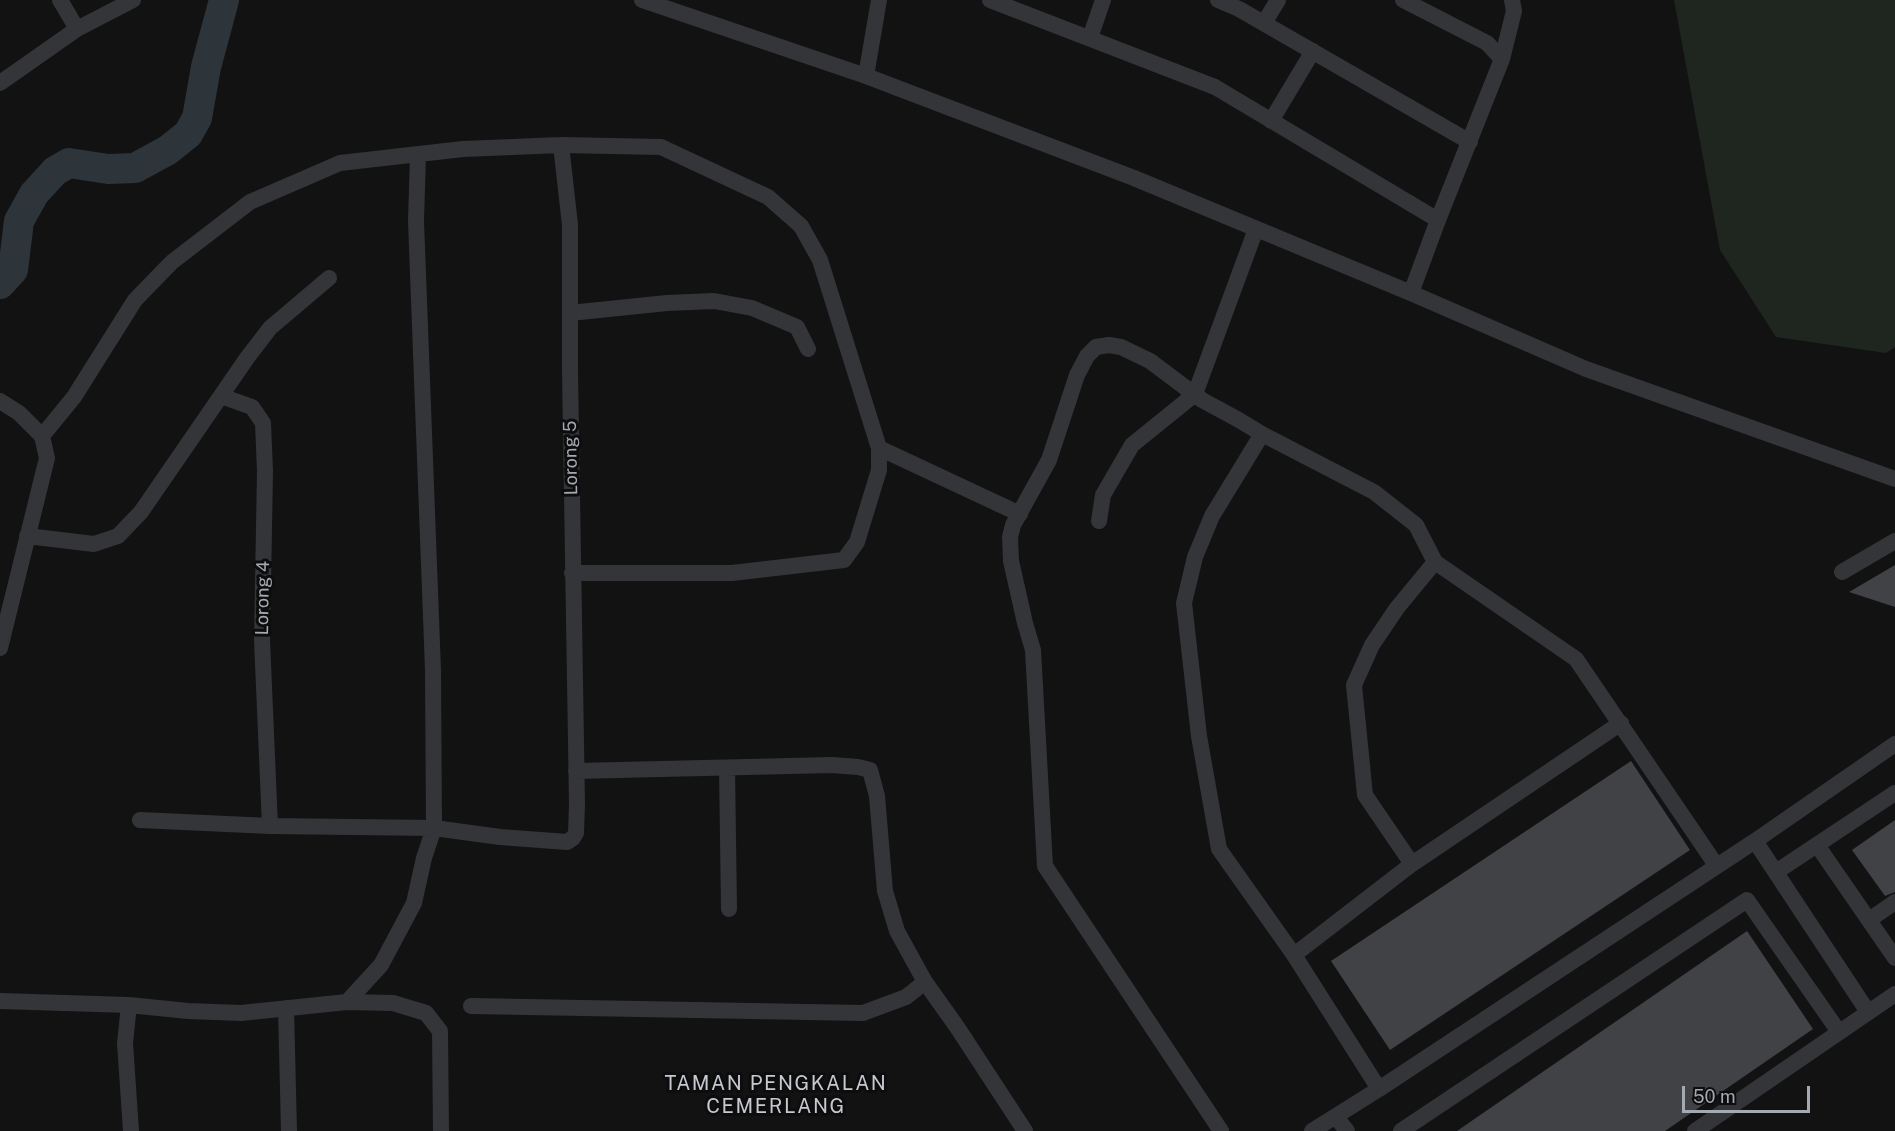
<!DOCTYPE html>
<style>
body{margin:0}
#map{position:relative;width:1895px;height:1131px;overflow:hidden;background:#121213;font-family:"Public Sans",sans-serif}
canvas{display:block}
.scale{position:absolute;left:1682px;top:1086px;width:128px;height:27px;box-sizing:border-box;border:3px solid #a5aab2;border-top:0;padding-left:8px;font-size:18px;line-height:21px;white-space:nowrap;color:#a5aab2;-webkit-text-stroke:4px #0d0d0e;paint-order:stroke}
</style>
<div id="map">
<canvas width="1895" height="1131"></canvas>
<div class="scale">50 m</div>
</div>
<script>
const context = document.querySelector('canvas').getContext('2d');
context.lineJoin = 'round';
function fill(path, color) {
  context.fillStyle = color;
  context.fill(path, 'evenodd');
}
function toPath(rows) {
  const path = new Path2D();
  for (const r of rows) {
    path.moveTo(r[0], r[1]);
    for (let i = 2; i < r.length; i += 2) path.lineTo(r[i], r[i + 1]);
  }
  return path;
}
function trace(path, color, width, dash) {
  context.strokeStyle = color;
  context.lineWidth = width;
  context.lineCap = dash ? 'butt' : 'round';
  context.setLineDash(dash || []);
  context.stroke(path);
}
function write(font, color, halo, rows, align = 'center') {
  context.font = font + ' "Public Sans",sans-serif';
  context.lineWidth = 6;
  context.setLineDash([]);
  context.textBaseline = 'middle';
  context.strokeStyle = halo;
  context.fillStyle = color;
  for (const [text, x, y, turn = 0] of rows) {
    context.save();
    context.translate(x, y);
    context.rotate((+turn || 0) * Math.PI / 180);
    context.textAlign = isNaN(turn) ? turn : align;
    if (halo) context.strokeText(text, 0, 0);
    context.fillText(text, 0, 0);
    context.restore();
  }
}
const green = toPath([
 [1674,0,1895,0,1895,347,1886,353,1776,337,1720,250]
]);
const river = toPath([
 [0,284,13,270,19,221,34,194,55,171,69,163,108,169,135,168,168,150,188,134,197,118,206,67,224,0]
]);
const building = toPath([
 [1895,565,1895,607,1849,592],
 [1631,761,1690,850,1390,1050,1331,961],
 [1895,820,1895,892,1885,896,1852,850],
 [1747,931,1813,1029,1665,1131,1457,1131]
]);
const minor = toPath([
 [60,0,77,29],
 [642,0,866,76,1134,178,1411,293,1586,369,1895,479],
 [990,0,1215,87,1438,220],
 [1218,0,1239,9,1470,142],
 [1403,0,1487,43,1502,59,1438,220,1411,293],
 [1264,23,1278,0],
 [1090,38,1103,0],
 [1502,59,1514,11,1512,0],
 [866,76,879,0],
 [0,83,77,29,133,0],
 [1271,121,1313,51],
 [570,313,667,303,714,301,752,308,797,327,808,349],
 [221,396,252,407,263,423,265,471,262,640,270,826],
 [0,401,19,413,42,436,47,458,0,648],
 [1262,434,1212,516,1195,557,1184,603,1199,736,1219,849,1294,955,1379,1089],
 [42,436,74,397,135,300,172,262,250,202,340,163,463,149,561,145,661,147,768,197,801,226,820,260,879,448,879,470,857,542,844,560,732,573,572,573],
 [879,448,1020,514],
 [1099,521,1103,495,1132,445,1195,394,1256,229],
 [27,536,94,544,118,536,141,512,247,358,270,328,329,278],
 [1842,572,1895,541],
 [727,768,729,909],
 [576,771,832,765,858,767,870,770,877,796,885,891,897,931,925,982,957,1027,1025,1131],
 [140,820,270,826,434,828,500,837,567,842,573,838,576,833,577,804,570,371,570,225,561,145],
 [1755,841,1868,1012],
 [1817,845,1895,958],
 [1412,864,1365,795,1354,685,1372,645,1397,608,1435,562],
 [1776,872,1895,793],
 [1869,920,1895,902],
 [1294,955,1412,864,1621,723],
 [0,1001,129,1005,188,1011,241,1013,347,1002,381,965,414,903,424,858,434,828,433,670,416,221,418,155],
 [347,1002,393,1003,426,1013,440,1031,441,1131],
 [129,1005,125,1043,131,1131],
 [471,1006,863,1013,906,997,925,982],
 [286,1008,289,1131],
 [1336,1117,1347,1131],
 [1221,1131,1045,866,1033,650,1025,623,1011,561,1010,537,1013,525,1049,460,1077,375,1087,356,1096,347,1109,345,1121,347,1150,361,1202,400,1239,420,1262,434,1374,492,1416,525,1435,562,1576,659,1716,865],
 [1312,1131,1379,1089,1755,841,1895,744],
 [1401,1131,1747,900,1839,1032],
 [1695,1131,1895,994]
]);
const streetNames = [
 ["Lorong 5",571,458,-91],
 ["Lorong 4",263,598,-89]
];
const neighbourhoodNames = [
 ["TAMAN PENGKALAN",776,1084],
 ["CEMERLANG",776,1107]
];
fill(green, '#1f261f');
trace(river, '#2d353a', 30);
fill(building, '#414246');
trace(minor, '#343538', 16);
write('18px', '#a5aab2', '#0d0d0e', streetNames);
context.letterSpacing = '1.5px';
write('20px', '#c6c9cf', '#0d0d0e', neighbourhoodNames);
context.letterSpacing = '0px';
</script>
